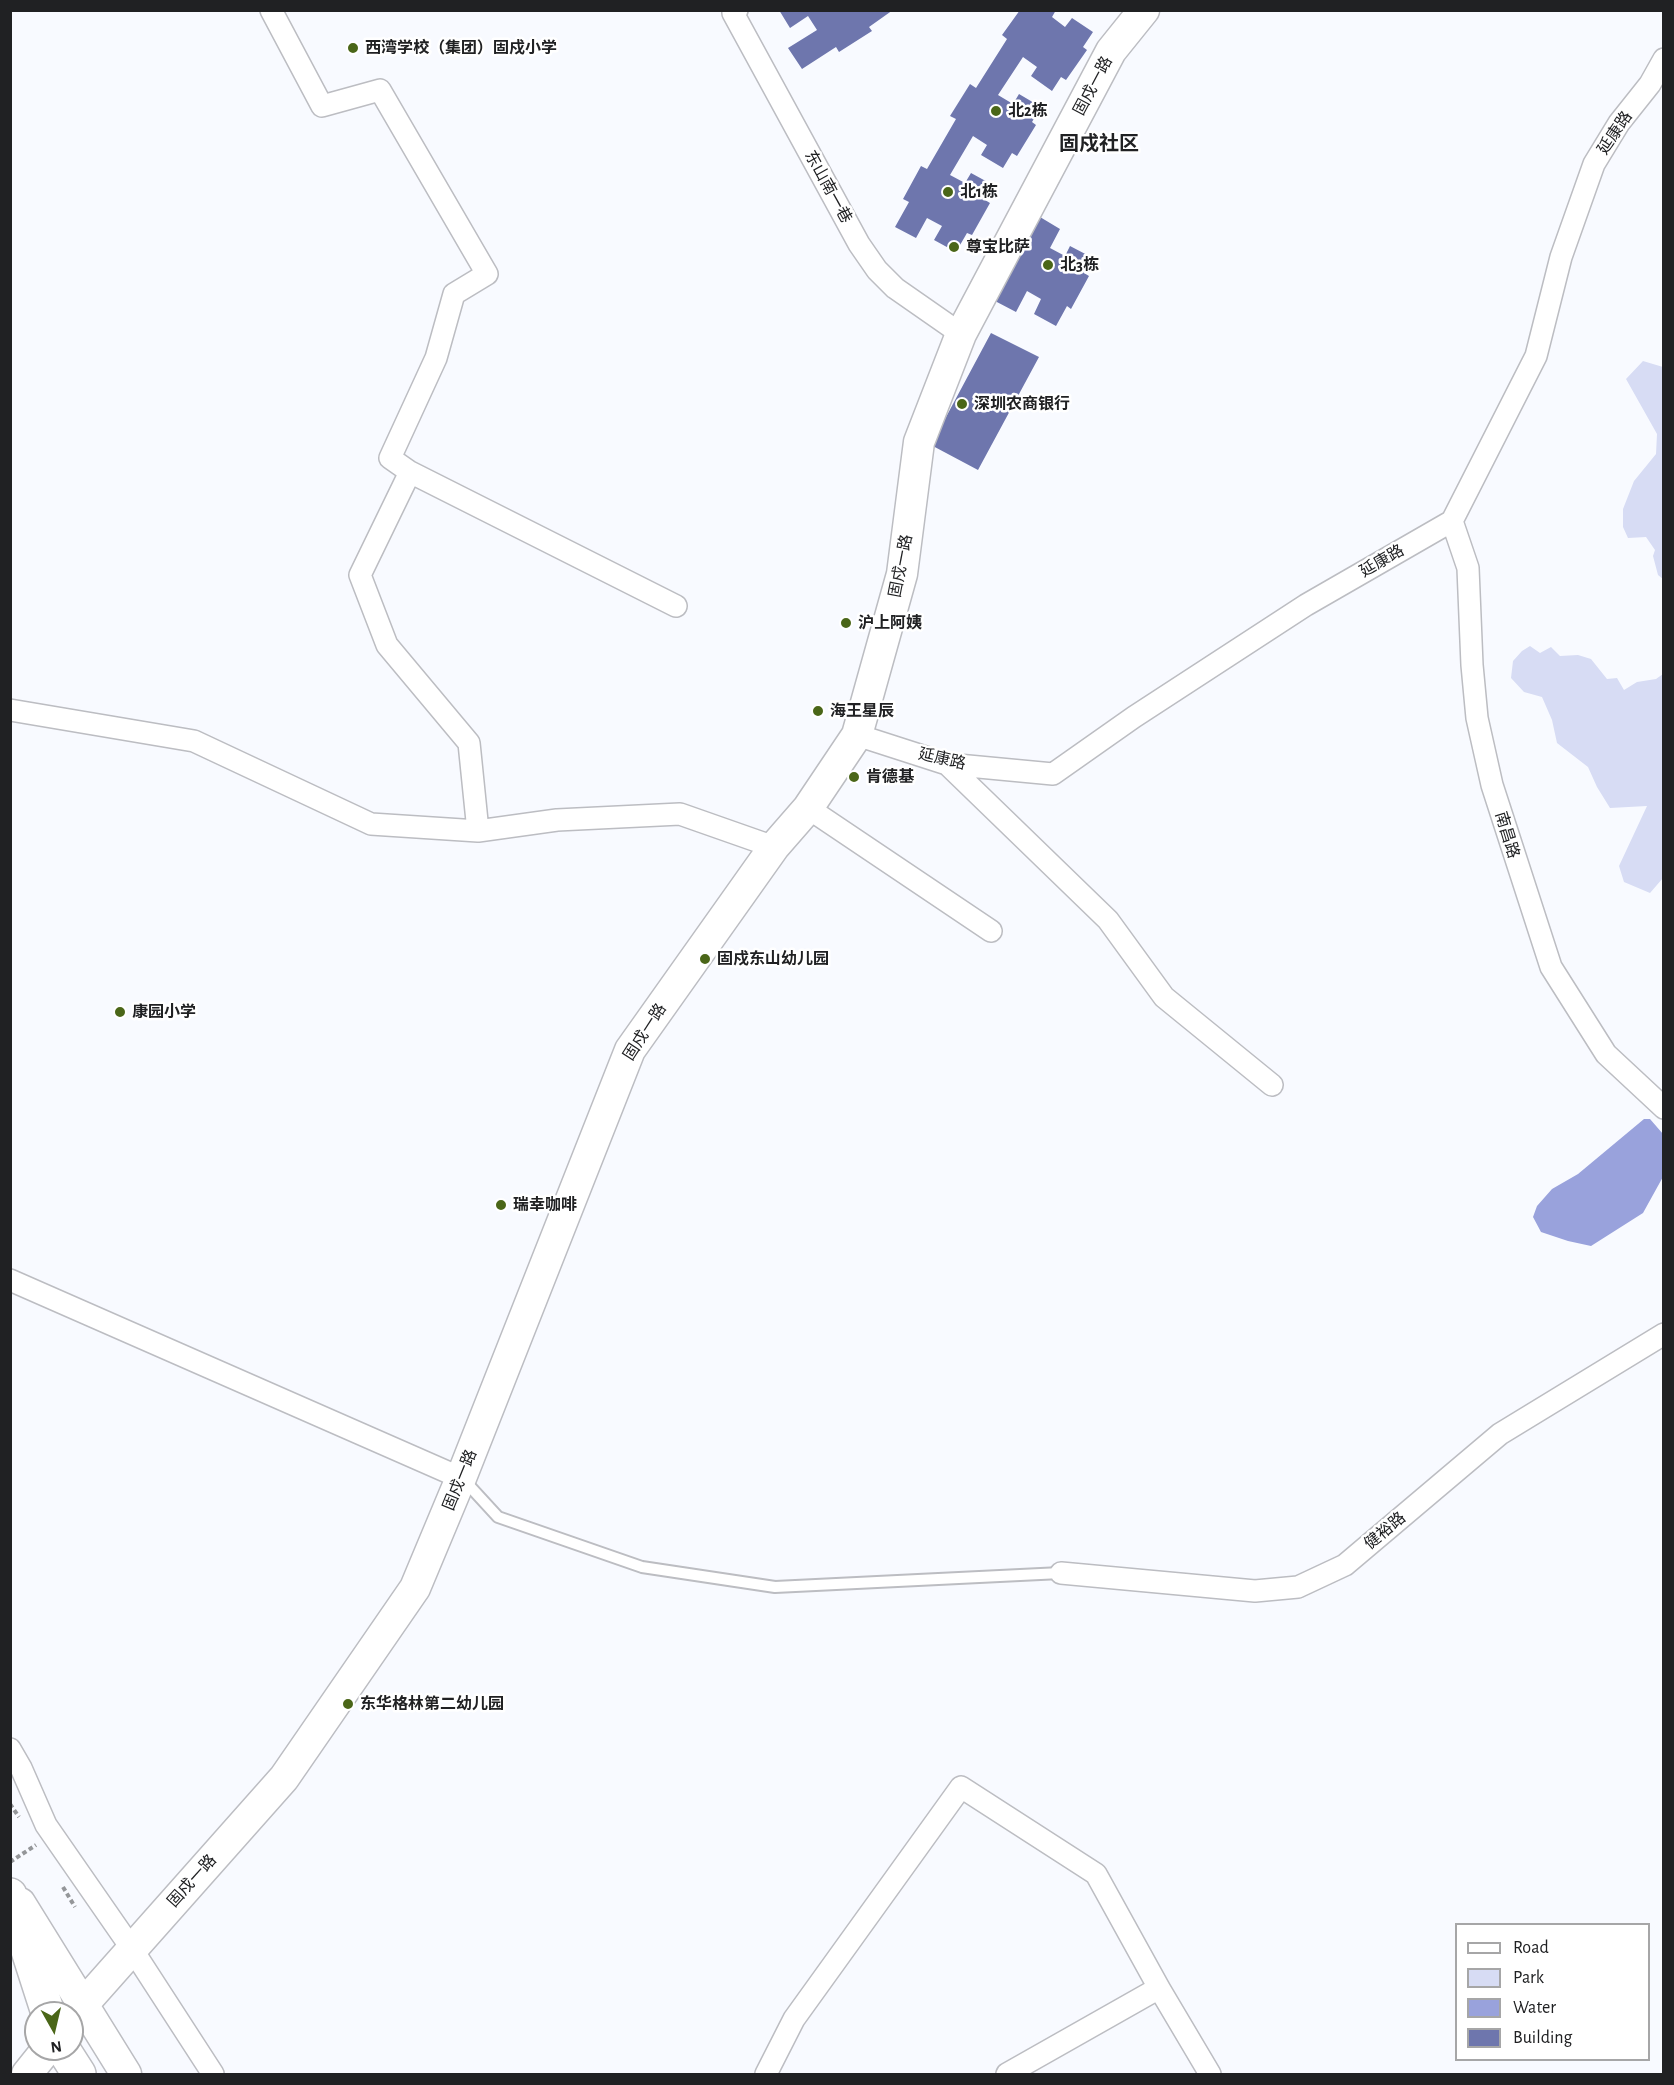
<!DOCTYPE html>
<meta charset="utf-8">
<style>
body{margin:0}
#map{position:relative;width:1674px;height:2085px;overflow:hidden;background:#f8faff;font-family:"Alegreya Sans",sans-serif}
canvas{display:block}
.frame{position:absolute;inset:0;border:12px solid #202123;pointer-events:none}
.legend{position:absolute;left:1455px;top:1923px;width:195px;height:138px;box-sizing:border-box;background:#fff;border:2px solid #a6a6a7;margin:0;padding:8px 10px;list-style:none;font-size:18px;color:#202123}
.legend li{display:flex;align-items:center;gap:12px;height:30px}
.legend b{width:30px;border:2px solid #a6a6a7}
.north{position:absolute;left:24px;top:2001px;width:60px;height:60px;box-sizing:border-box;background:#fff;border:2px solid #a6a6a7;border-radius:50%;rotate:172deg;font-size:16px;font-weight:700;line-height:24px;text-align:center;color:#202123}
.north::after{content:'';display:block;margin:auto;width:21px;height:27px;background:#4a6618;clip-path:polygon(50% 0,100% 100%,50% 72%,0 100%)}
</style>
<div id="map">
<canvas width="1674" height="2085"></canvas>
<div class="frame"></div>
<ul class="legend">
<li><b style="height:8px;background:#fff"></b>Road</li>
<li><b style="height:16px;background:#d7dcf4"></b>Park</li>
<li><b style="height:16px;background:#99a2dc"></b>Water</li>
<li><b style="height:16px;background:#6e76ad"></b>Building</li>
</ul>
<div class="north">N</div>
</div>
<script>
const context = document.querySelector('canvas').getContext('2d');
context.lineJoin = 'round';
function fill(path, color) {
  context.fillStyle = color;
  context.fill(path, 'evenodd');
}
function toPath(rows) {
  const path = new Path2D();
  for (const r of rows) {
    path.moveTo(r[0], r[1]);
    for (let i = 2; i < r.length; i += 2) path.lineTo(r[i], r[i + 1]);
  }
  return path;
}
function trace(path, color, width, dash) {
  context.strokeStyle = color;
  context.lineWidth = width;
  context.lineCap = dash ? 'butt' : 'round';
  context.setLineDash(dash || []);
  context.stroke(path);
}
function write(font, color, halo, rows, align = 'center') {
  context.font = font + ' "Alegreya Sans","Noto Sans SC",sans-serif';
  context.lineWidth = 5;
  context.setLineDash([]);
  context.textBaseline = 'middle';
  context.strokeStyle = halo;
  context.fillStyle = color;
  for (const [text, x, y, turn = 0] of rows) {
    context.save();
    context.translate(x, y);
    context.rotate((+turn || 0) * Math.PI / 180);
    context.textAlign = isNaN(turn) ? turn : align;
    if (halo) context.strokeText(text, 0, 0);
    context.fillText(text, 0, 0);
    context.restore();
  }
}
const green = toPath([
 [1643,361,1663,367,1663,579,1658,575,1653,556,1655,550,1646,537,1628,538,1623,527,1623,509,1634,481,1656,454,1657,434,1626,379],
 [1530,646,1540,653,1551,647,1560,656,1578,655,1591,659,1607,679,1617,678,1624,690,1637,682,1656,679,1663,674,1663,878,1650,893,1624,882,1619,866,1647,806,1610,808,1597,787,1588,767,1557,743,1552,720,1542,697,1524,692,1511,678,1513,661,1522,651]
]);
const water = toPath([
 [1644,1119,1650,1119,1663,1134,1664,1175,1643,1213,1591,1246,1568,1241,1541,1232,1533,1217,1537,1206,1552,1189,1578,1174]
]);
const building = toPath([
 [779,10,893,10,869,27,872,31,839,52,836,47,802,69,788,48,817,30,808,16,790,28],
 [1020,10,1056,10,1052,17,1065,27,1072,18,1093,32,1083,47,1087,50,1066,80,1061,77,1052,91,1031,76,1037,67,1023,57,998,95,1013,104,1019,94,1041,107,1032,122,1036,125,1017,156,1012,153,1003,168,981,155,987,145,973,136,950,175,965,183,971,173,993,185,985,200,990,203,972,235,967,233,956,252,934,240,942,226,927,218,916,238,895,227,909,202,903,199,921,166,927,169,956,119,950,116,970,84,976,88,1007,39,1002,35],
 [1040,217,1060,229,1050,248,1065,256,1070,246,1093,258,1084,273,1089,276,1071,309,1067,306,1056,326,1034,314,1041,299,1027,291,1016,312,995,301],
 [991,333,1039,357,978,470,931,445]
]);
const path = toPath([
 [10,1804,19,1817],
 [10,1862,36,1845],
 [63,1887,75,1907]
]);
const lane = toPath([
 [464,1480,498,1517,642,1567,775,1587,1061,1573]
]);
const street = toPath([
 [271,10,322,106,380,90,487,274,454,294,436,358,390,458,410,472],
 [737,10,733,13,859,244,877,270,895,288,961,334],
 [1452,521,1468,568,1472,665,1477,718,1492,785,1551,967,1606,1054,1664,1108],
 [10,710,194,741,371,824,478,831,557,820,680,814,774,847],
 [857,735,947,764,1053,774,1134,717,1306,605,1452,521,1536,356,1561,257,1594,164,1619,123,1650,84,1664,59],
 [947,764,1108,920,1164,997,1272,1085],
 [808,808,991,931],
 [478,831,469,743,387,645,360,575,410,472,676,606],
 [10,1280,461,1478],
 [1061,1573,1255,1591,1298,1587,1345,1565,1500,1434,1664,1334],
 [10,1749,21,1768,46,1825,132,1949,213,2074],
 [766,2074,794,2019,961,1787,1096,1874,1159,1988,1210,2074],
 [1007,2074,1159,1988]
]);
const secondary = toPath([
 [20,1903,126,2074],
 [72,2017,284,1778,415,1588,461,1478,630,1050,774,847,808,808,857,735,902,574,919,442,961,334,1111,51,1144,10],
 [27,2074,47,2049]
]);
const primary = toPath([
 [10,1895,48,2013],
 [63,2049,79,2074]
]);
const markers = [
 [353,48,6,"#4a6618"],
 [996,111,6,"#4a6618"],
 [948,192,6,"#4a6618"],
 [954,247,6,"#4a6618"],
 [1048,265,6,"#4a6618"],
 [962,404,6,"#4a6618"],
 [846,623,6,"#4a6618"],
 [818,711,6,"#4a6618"],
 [854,777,6,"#4a6618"],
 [705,959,6,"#4a6618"],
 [120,1012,6,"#4a6618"],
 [501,1205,6,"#4a6618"],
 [348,1704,6,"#4a6618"]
];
const poiNames = [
 ["西湾学校（集团）固戍小学",365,48],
 ["北2栋",1008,111],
 ["北1栋",960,192],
 ["尊宝比萨",966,247],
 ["北3栋",1060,265],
 ["深圳农商银行",974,404],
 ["沪上阿姨",858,623],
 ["海王星辰",830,711],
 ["肯德基",866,777],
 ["固戍东山幼儿园",717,959],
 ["康园小学",132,1012],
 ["瑞幸咖啡",513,1205],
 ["东华格林第二幼儿园",360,1704]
];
const streetNames = [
 ["固戍一路",1093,86,-62],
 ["延康路",1615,133,-56],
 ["东山南一巷",828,187,61],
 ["延康路",1382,561,-30],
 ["固戍一路",901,566,-79],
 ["延康路",942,759,13],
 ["南昌路",1507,835,73],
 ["固戍一路",645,1032,-57],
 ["固戍一路",460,1480,-68],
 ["健裕路",1385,1531,-40],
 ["固戍一路",192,1881,-48]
];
const quarterNames = [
 ["固戍社区",1099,144]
];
fill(green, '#d7dcf4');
fill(water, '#99a2dc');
fill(building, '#6e76ad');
trace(lane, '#bcbdc2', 14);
trace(street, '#bcbdc2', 24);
trace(secondary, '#bcbdc2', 33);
trace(primary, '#bcbdc2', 36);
trace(path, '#949699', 4, [4.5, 3]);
trace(lane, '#fff', 10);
trace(street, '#fff', 21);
trace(secondary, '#fff', 30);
trace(primary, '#fff', 33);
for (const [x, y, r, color] of markers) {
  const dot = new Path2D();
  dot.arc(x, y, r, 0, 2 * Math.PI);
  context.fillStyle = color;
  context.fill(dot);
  trace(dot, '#fff', 2);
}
write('bold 16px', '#202123', '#fff', poiNames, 'left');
write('16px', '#202123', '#fff', streetNames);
write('bold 20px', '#202123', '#fff', quarterNames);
</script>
